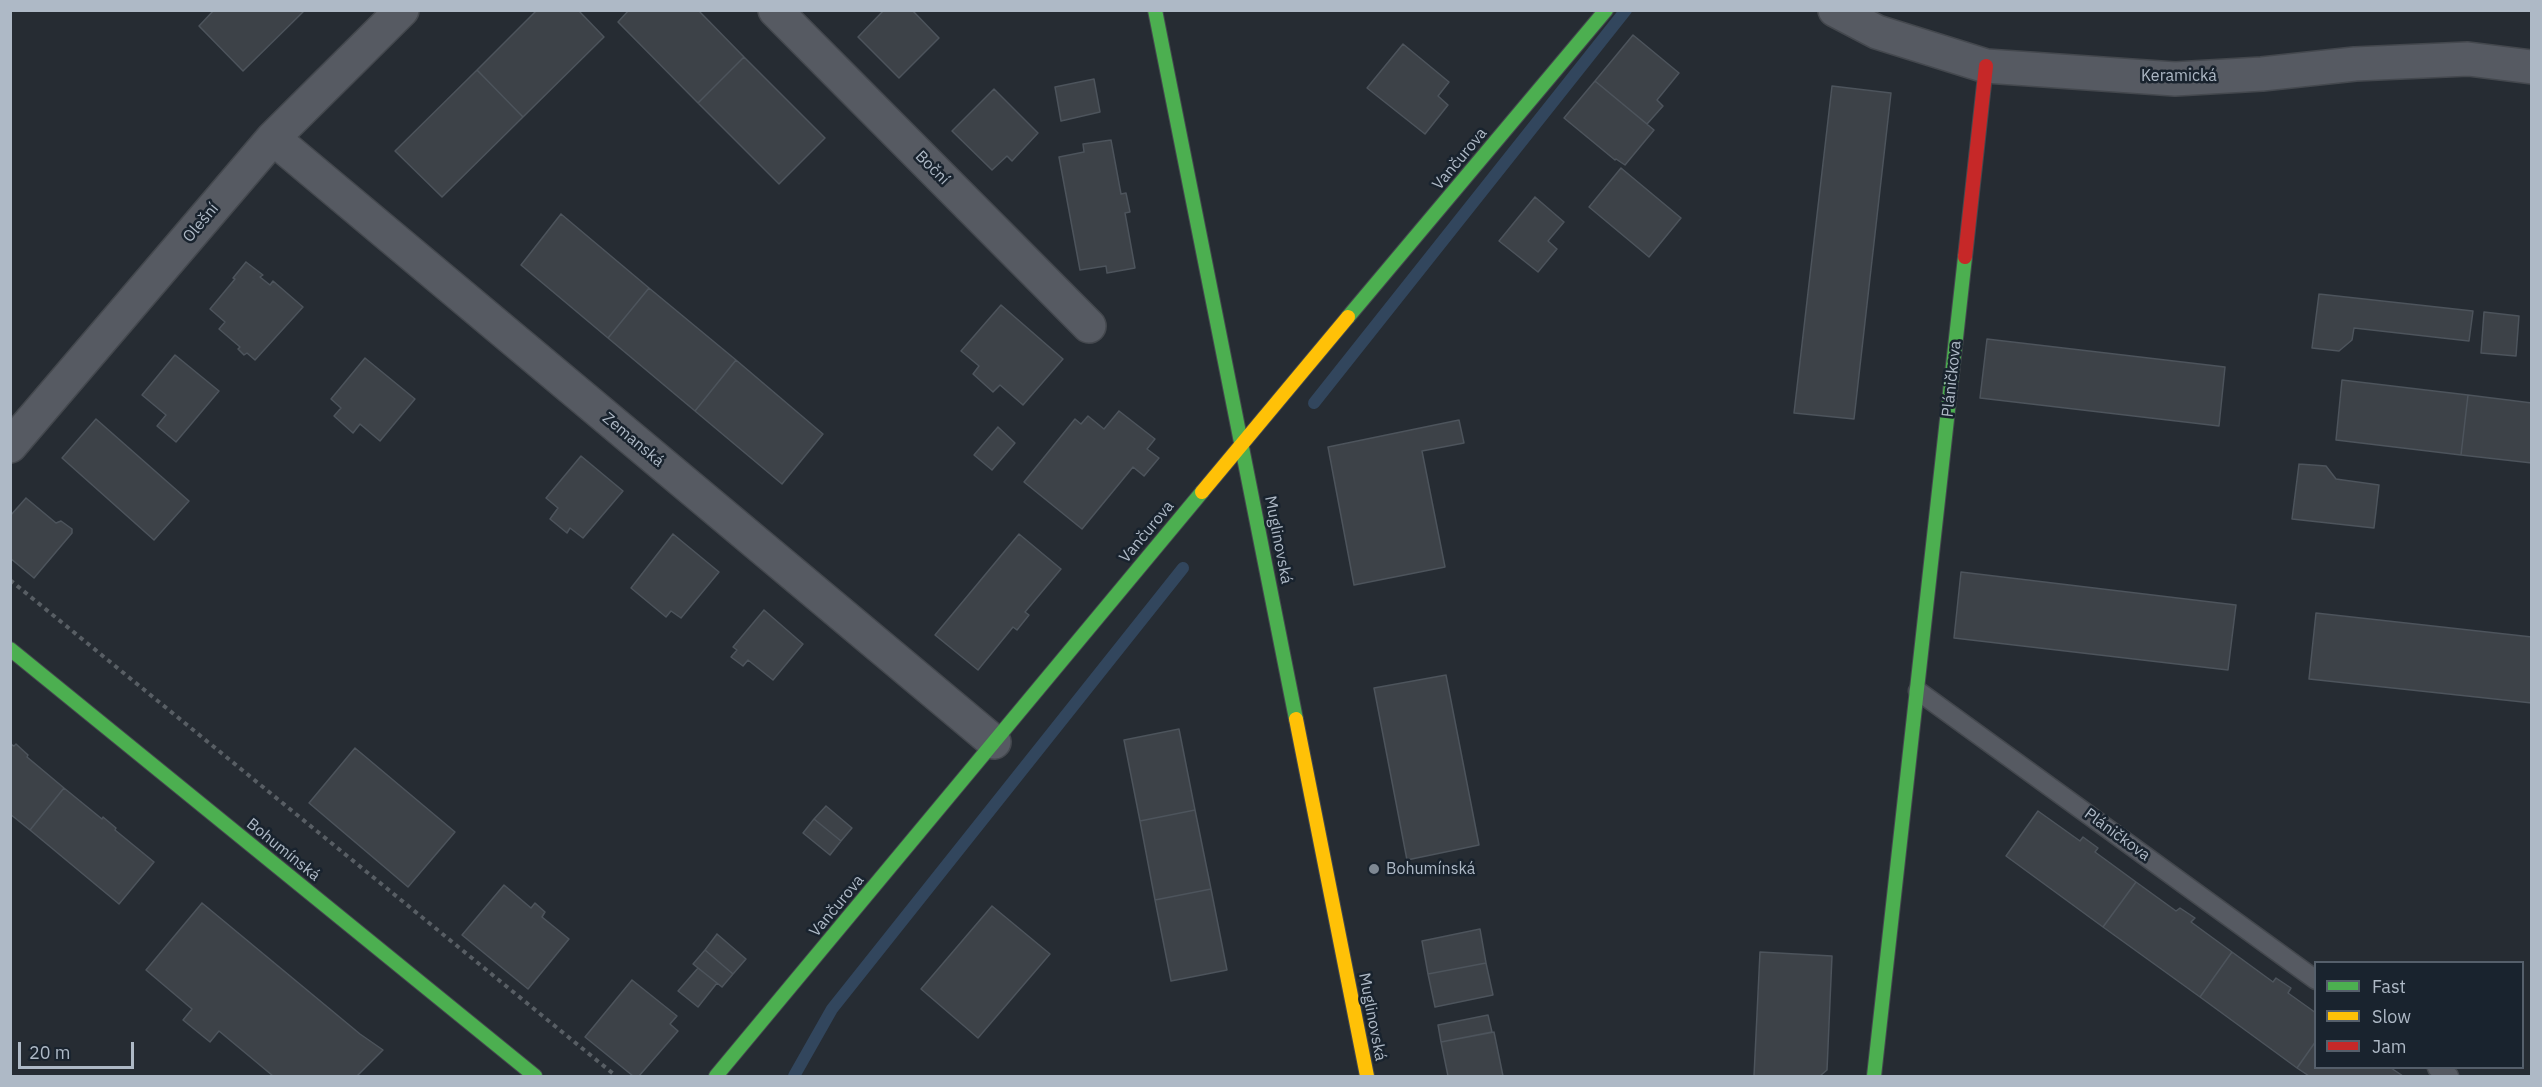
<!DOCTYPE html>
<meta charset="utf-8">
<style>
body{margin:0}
#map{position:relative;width:2542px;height:1087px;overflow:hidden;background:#262c33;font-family:"IBM Plex Sans",sans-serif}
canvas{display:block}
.frame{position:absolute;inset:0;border:12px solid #aeb9c6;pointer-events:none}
.legend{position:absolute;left:2314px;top:961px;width:210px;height:108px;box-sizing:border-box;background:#19232e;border:2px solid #555f6b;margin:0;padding:8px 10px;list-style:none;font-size:18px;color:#aeb9c6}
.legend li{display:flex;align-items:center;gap:12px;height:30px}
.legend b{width:30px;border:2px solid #555f6b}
.scale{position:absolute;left:18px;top:1042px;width:116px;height:27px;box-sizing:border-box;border:3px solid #aeb9c6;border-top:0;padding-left:8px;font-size:18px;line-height:21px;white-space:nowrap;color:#aeb9c6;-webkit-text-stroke:4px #19232e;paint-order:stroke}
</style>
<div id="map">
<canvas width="2542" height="1087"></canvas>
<div class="frame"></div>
<ul class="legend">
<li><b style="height:8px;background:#4caf50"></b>Fast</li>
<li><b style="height:8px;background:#ffc107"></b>Slow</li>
<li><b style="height:8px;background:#c62828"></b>Jam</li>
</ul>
<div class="scale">20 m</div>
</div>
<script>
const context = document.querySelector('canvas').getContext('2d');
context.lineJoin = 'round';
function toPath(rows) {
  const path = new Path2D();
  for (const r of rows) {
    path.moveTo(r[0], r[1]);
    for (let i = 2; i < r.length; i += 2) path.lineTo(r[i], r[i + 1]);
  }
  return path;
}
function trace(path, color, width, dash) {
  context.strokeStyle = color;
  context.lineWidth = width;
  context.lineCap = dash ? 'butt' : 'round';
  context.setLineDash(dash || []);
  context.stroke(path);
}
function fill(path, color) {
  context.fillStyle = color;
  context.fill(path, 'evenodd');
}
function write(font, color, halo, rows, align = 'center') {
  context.font = font + ' "IBM Plex Sans",sans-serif';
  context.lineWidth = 5;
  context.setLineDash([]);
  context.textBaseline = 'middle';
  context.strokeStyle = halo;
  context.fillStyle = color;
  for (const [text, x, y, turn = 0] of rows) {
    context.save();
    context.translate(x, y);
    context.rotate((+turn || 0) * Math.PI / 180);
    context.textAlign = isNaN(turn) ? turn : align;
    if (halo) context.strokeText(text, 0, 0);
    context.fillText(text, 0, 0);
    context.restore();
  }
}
const stream = toPath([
 [1314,403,1626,10],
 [794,1076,832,1009,1183,568]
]);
const building = toPath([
 [214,10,305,10,243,71,199,26,214,10],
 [537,10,578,10,604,37,523,117,477,70,537,10],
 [629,10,698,10,744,57,698,103,618,22,629,10],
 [884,10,912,10,939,38,899,78,858,37,884,10],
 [1633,35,1679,73,1657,100,1663,106,1647,124,1595,81,1633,35],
 [1403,44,1449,82,1438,96,1448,105,1425,134,1367,88,1403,44],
 [744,57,825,138,779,184,698,103,744,57],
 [477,70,523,117,442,197,395,151,477,70],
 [1094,79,1100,112,1061,121,1055,87,1094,79],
 [1595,81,1654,130,1625,165,1616,159,1615,160,1564,118,1595,81],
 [1832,86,1891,93,1854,419,1794,413,1832,86],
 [994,89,1038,133,1012,161,1007,156,992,170,952,131,994,89],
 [1111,140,1121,194,1126,193,1130,212,1125,213,1135,268,1107,273,1106,266,1080,270,1059,157,1084,152,1083,144,1111,140],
 [1621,168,1681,218,1649,257,1589,207,1621,168],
 [1535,197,1564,222,1548,241,1557,249,1538,272,1499,241,1535,197],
 [561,214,649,288,608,338,521,265,561,214],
 [246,262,263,275,260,277,270,285,273,281,303,307,255,360,247,353,244,355,238,349,240,347,219,329,225,322,210,309,235,279,233,278,246,262],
 [649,288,736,360,695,411,608,338,649,288],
 [2319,294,2473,311,2469,341,2354,328,2352,340,2339,351,2312,348,2319,294],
 [1001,305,1063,359,1023,405,1000,385,993,392,973,374,979,366,961,351,1001,305],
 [2484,312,2519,316,2516,356,2481,353,2484,312],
 [1987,339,2225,367,2219,426,1980,398,1987,339],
 [175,355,219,391,176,442,157,426,166,415,142,395,175,355],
 [365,358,415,399,380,441,360,424,353,433,334,416,341,408,331,399,365,358],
 [736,360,823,434,782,484,695,411,736,360],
 [2342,380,2468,395,2461,455,2336,440,2342,380],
 [2468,395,2532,403,2532,463,2461,455,2468,395],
 [1119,411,1155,439,1147,449,1159,458,1144,476,1133,467,1082,529,1024,482,1075,419,1081,424,1088,416,1104,429,1119,411],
 [96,419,189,501,154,540,62,458,96,419],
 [1459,420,1464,443,1422,451,1445,567,1354,585,1328,447,1459,420],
 [998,427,1015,443,992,470,974,455,998,427],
 [581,456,623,491,583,538,570,528,567,533,550,519,558,508,546,498,581,456],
 [2299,464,2326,466,2336,479,2379,485,2374,528,2292,519,2299,464],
 [26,498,56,523,61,521,72,529,72,533,34,578,10,558,10,516,26,498],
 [673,534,719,572,681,618,671,611,666,617,631,588,673,534],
 [1019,534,1061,569,1025,612,1029,615,1017,630,1013,627,978,670,935,635,1019,534],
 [1961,572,2236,605,2228,670,1954,638,1961,572],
 [764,610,803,644,773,680,748,660,743,666,731,657,737,650,733,647,764,610],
 [2316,613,2532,637,2532,703,2309,679,2316,613],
 [1446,675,1479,845,1407,860,1374,688,1446,675],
 [1179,729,1195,810,1140,821,1124,740,1179,729],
 [10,744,14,746,16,744,28,755,27,757,64,788,30,830,10,814,10,744],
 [355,748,455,832,408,887,309,803,355,748],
 [64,788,102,819,103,817,116,828,115,830,154,862,119,904,30,830,64,788],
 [826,806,852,828,841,841,814,819,826,806],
 [1195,810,1211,889,1155,900,1140,821,1195,810],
 [2038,811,2080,841,2083,837,2098,848,2095,852,2136,882,2103,927,2006,856,2038,811],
 [814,819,841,841,830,855,803,833,814,819],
 [2136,882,2176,911,2180,908,2195,918,2191,922,2232,952,2200,997,2103,927,2136,882],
 [504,885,531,908,535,903,545,912,542,917,569,939,528,989,462,935,504,885],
 [1211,889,1227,970,1171,981,1155,900,1211,889],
 [202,903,360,1034,383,1050,357,1076,273,1076,219,1031,210,1042,183,1020,192,1009,146,970,202,903],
 [992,906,1050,954,978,1038,921,989,992,906],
 [1480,929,1486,963,1428,974,1422,941,1480,929],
 [717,934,746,959,733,974,705,950,717,934],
 [705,950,733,974,722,987,693,964,705,950],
 [1760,952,1832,956,1827,1070,1820,1076,1754,1076,1760,952],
 [2232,952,2273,982,2276,978,2291,988,2288,993,2316,1013,2316,1041,2297,1068,2200,997,2232,952],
 [1486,963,1493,995,1435,1007,1428,974,1486,963],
 [698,968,717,983,698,1007,678,991,698,968],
 [632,980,677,1016,670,1024,678,1031,639,1076,633,1076,585,1037,632,980],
 [1488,1015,1492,1032,1441,1042,1438,1025,1488,1015],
 [1494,1032,1503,1076,1448,1076,1441,1042,1494,1032],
 [2316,1041,2316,1068,2391,1068,2403,1076,2309,1076,2297,1068,2316,1041]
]);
const path = toPath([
 [10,580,616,1076]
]);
const lane = toPath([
 [1918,691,2316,980],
 [2437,1068,2449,1076]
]);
const street = toPath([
 [775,10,1089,326],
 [1835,10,1877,32,1986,66,2175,79,2262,74,2355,64,2468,59,2532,67],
 [273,138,994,742],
 [10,446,273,138,402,10]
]);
const fast = toPath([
 [1155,10,1296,719],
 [1348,317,1606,10],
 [10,649,535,1076],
 [716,1076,1202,492],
 [1874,1076,1965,257]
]);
const slow = toPath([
 [1202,492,1348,317],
 [1296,719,1367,1076]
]);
const jam = toPath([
 [1965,257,1986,66]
]);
const markers = [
 [1374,869,6,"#7e8893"]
];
const streetNames = [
 ["Keramická",2179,76],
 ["Vančurova",1460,159,-50],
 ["Boční",932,168,45],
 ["Olešní",201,223,-50],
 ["Pláničkova",1952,379,-84],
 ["Zemanská",633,440,40],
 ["Vančurova",1147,532,-50],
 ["Muglinovská",1278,540,79],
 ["Pláničkova",2117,835,36],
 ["Bohumínská",283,850,39],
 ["Vančurova",837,906,-50],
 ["Muglinovská",1372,1017,79]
];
const poiNames = [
 ["Bohumínská",1386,869]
];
trace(stream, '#32465d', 12);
fill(building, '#3d4248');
trace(building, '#4d545c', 1.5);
trace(lane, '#44484e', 21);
trace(street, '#44484e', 36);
trace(fast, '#44484e', 16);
trace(slow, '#44484e', 16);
trace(jam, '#44484e', 16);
trace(path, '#585e64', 4, [4.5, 4.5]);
trace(lane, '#565a62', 18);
trace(street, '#565a62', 33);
trace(fast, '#4caf50', 14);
trace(slow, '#ffc107', 14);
trace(jam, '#c62828', 14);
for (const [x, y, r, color] of markers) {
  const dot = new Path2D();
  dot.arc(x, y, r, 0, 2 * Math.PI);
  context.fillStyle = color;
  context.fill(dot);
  trace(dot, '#19232e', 2);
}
write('16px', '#aeb9c6', '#19232e', streetNames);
write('16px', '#aeb9c6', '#19232e', poiNames, 'left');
</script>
